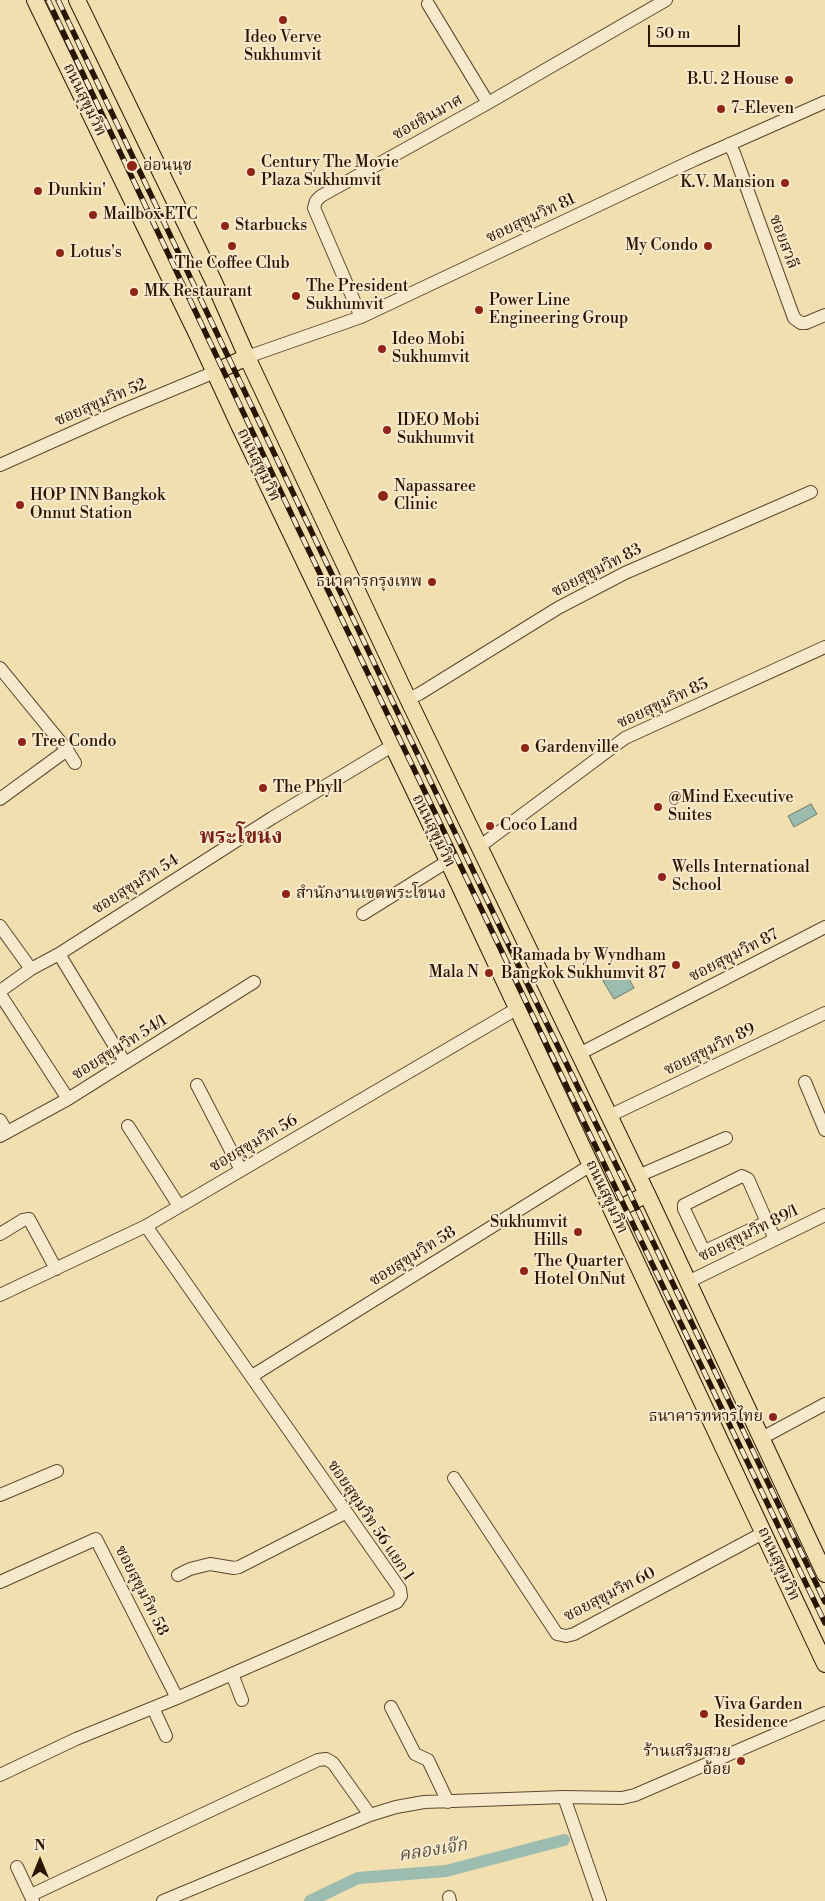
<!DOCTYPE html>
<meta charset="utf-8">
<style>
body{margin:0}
#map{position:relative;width:825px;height:1901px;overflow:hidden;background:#f2dfb0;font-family:"Libre Bodoni",serif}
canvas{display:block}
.north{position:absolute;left:15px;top:1836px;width:50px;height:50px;-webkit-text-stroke:4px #f7eacc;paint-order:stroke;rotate:0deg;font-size:14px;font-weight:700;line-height:20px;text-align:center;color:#291504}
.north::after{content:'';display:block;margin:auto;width:18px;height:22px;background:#291504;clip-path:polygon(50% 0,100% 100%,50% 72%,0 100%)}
.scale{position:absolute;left:648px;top:25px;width:92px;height:22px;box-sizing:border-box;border:2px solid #291504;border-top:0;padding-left:6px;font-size:15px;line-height:18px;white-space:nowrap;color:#291504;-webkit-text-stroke:4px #f7eacc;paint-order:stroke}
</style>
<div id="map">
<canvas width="825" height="1901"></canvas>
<div class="north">N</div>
<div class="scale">50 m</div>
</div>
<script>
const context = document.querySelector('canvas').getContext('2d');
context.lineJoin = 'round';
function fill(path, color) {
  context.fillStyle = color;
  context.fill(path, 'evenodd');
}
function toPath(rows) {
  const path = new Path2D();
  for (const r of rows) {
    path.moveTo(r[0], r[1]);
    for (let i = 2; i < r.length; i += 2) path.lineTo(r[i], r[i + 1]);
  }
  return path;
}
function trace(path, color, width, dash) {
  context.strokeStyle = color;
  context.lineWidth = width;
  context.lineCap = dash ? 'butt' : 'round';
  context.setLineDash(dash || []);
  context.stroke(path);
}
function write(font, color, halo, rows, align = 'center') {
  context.font = font + ' "Libre Bodoni","Noto Serif Thai",serif';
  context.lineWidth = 4;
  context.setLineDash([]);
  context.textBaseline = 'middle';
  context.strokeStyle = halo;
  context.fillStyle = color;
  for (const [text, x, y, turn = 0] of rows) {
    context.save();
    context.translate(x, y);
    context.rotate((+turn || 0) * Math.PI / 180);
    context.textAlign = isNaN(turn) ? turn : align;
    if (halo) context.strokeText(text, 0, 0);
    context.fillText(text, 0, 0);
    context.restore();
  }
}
const water = toPath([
 [811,804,817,814,794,827,788,816,811,804],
 [624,969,634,988,614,999,603,981,624,969]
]);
const canal = toPath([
 [310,1901,358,1878,446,1871,564,1840]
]);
const minor = toPath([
 [428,4,488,103],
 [729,144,734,153,794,318,801,323,806,323,825,315],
 [361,317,314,208,316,201,321,196,488,103,666,0],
 [247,357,361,317,694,160,825,102],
 [0,465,121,411,215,372],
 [0,668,67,750,75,763],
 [408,699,419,694,558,608,625,573,811,492],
 [0,799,67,750],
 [479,847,625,738,825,647],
 [363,914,448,861],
 [0,926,31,969],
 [59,954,125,1063],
 [0,991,31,969,59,954,272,818,392,746],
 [0,994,68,1099],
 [579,1054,825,927],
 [805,1082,825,1130],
 [197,1085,241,1170],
 [609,1116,825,1013],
 [0,1120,7,1132],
 [128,1126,179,1206],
 [0,1136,68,1099,254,982],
 [638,1176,726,1138],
 [767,1222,748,1179,742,1176,684,1205,684,1209,703,1249,707,1250,767,1222,775,1239],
 [0,1234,23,1220,29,1219,56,1269],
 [688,1282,825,1215],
 [0,1295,146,1226,518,1008],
 [252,1376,591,1165],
 [760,1439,825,1404],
 [454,1478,557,1634,566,1636,574,1634,763,1533],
 [0,1495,57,1471],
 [178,1575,190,1569,210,1564,234,1568,239,1567,345,1513],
 [0,1582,96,1539,177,1698],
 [232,1674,242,1700],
 [391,1707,415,1754,428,1760,448,1802],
 [153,1708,166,1736],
 [0,1775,76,1739,177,1698,397,1602,401,1596,400,1589,146,1226],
 [564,1797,600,1901],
 [17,1867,33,1901],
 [31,1895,318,1760,326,1759,333,1763,370,1815],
 [449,1897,450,1901],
 [163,1901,370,1815,396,1807,424,1802,564,1797,622,1798,635,1795,825,1713]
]);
const major = toPath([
 [35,0,197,334,239,425,448,861,825,1664],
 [77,0,213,280,247,357,408,699,647,1194,825,1574],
 [215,372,247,357],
 [613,1212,647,1194]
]);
const rail = toPath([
 [48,0,297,526,825,1623],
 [58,0,521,971,622,1177,825,1602]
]);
const markers = [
 [283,20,5,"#8f2418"],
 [789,80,5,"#8f2418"],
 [721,109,5,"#8f2418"],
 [132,166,6,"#8f2418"],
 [251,172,5,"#8f2418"],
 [785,183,5,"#8f2418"],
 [38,191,5,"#8f2418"],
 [93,215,5,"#8f2418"],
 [225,226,5,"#8f2418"],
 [232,246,5,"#8f2418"],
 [708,246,5,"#8f2418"],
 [60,253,5,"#8f2418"],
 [134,292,5,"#8f2418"],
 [296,296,5,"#8f2418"],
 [479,310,5,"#8f2418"],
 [382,349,5,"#8f2418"],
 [387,430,5,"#8f2418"],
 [383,496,6,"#8f2418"],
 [20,505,5,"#8f2418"],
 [432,582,5,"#8f2418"],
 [22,742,5,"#8f2418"],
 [525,748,5,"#8f2418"],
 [263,788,5,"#8f2418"],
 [658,807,5,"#8f2418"],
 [490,826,5,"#8f2418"],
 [662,877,5,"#8f2418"],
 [286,894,5,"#8f2418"],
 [676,965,5,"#8f2418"],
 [489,973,5,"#8f2418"],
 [578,1232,5,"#8f2418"],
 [524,1271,5,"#8f2418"],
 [773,1417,5,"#8f2418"],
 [704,1714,5,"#8f2418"],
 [741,1761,5,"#8f2418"]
];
const poiNames = [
 ["Ideo Verve",283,38,"center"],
 ["Sukhumvit",283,56,"center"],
 ["B.U. 2 House",779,80,"right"],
 ["7-Eleven",731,109],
 ["Century The Movie",261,163],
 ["Plaza Sukhumvit",261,181],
 ["อ่อนนุช",143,166],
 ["K.V. Mansion",775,183,"right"],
 ["Dunkin'",48,191],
 ["Mailbox ETC",103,215],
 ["Starbucks",235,226],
 ["My Condo",698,246,"right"],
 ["Lotus's",70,253],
 ["The Coffee Club",232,264,"center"],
 ["The President",306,287],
 ["Sukhumvit",306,305],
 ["MK Restaurant",144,292],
 ["Power Line",489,301],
 ["Engineering Group",489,319],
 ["Ideo Mobi",392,340],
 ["Sukhumvit",392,358],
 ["IDEO Mobi",397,421],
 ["Sukhumvit",397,439],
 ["Napassaree",394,487],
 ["Clinic",394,505],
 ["HOP INN Bangkok",30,496],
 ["Onnut Station",30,514],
 ["ธนาคารกรุงเทพ",422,582,"right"],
 ["Tree Condo",32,742],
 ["Gardenville",535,748],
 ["The Phyll",273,788],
 ["@Mind Executive",668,798],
 ["Suites",668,816],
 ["Coco Land",500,826],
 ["Wells International",672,868],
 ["School",672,886],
 ["สำนักงานเขตพระโขนง",296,894],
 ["Ramada by Wyndham",666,956,"right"],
 ["Bangkok Sukhumvit 87",666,974,"right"],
 ["Mala N",479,973,"right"],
 ["Sukhumvit",568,1223,"right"],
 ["Hills",568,1241,"right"],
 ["The Quarter",534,1262],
 ["Hotel OnNut",534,1280],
 ["ธนาคารทหารไทย",763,1417,"right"],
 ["Viva Garden",714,1705],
 ["Residence",714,1723],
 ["ร้านเสริมสวย",731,1752,"right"],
 ["อ้อย",731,1770,"right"]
];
const streetNames = [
 ["ถนนสุขุมวิท",84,100,64],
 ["ซอยชินมาศ",428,118,-29],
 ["ซอยสุขุมวิท 81",531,219,-25],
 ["ซอยสวลี",783,242,70],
 ["ซอยสุขุมวิท 52",101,403,-23],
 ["ถนนสุขุมวิท",258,465,64],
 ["ซอยสุขุมวิท 83",597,571,-27],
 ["ซอยสุขุมวิท 85",663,704,-25],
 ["ถนนสุขุมวิท",433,831,64],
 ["ซอยสุขุมวิท 54",136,885,-32],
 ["ซอยสุขุมวิท 87",734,956,-27],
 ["ซอยสุขุมวิท 54/1",120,1048,-32],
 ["ซอยสุขุมวิท 89",710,1050,-26],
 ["ซอยสุขุมวิท 56",254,1144,-30],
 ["ถนนสุขุมวิท",606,1197,65],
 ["ซอยสุขุมวิท 89/1",749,1234,-26],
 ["ซอยสุขุมวิท 58",413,1257,-32],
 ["ซอยสุขุมวิท 56 แยก 1",370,1521,56],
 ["ถนนสุขุมวิท",778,1564,65],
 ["ซอยสุขุมวิท 58",141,1591,63],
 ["ซอยสุขุมวิท 60",610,1595,-27]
];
const waterNames = [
 ["คลองเจ๊ก",433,1851,-9]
];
const districtNames = [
 ["พระโขนง",241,838]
];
fill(water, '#9bbcaf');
trace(water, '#6d796b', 1);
trace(canal, '#9bbcaf', 12);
trace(minor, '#5b482f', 14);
trace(major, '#291504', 18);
trace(minor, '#f7eacc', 12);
trace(major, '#f2dfb0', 16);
trace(rail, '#291504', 5.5);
trace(rail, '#f7eacc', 4, [11]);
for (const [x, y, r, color] of markers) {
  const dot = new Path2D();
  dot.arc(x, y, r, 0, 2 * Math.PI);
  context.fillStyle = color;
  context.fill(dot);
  trace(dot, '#f7eacc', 2);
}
write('16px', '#291504', '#f7eacc', poiNames, 'left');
write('16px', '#291504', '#f7eacc', streetNames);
write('italic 18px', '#514f40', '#f7eacc', waterNames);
write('bold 21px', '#7a1f14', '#f7eacc', districtNames);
</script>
